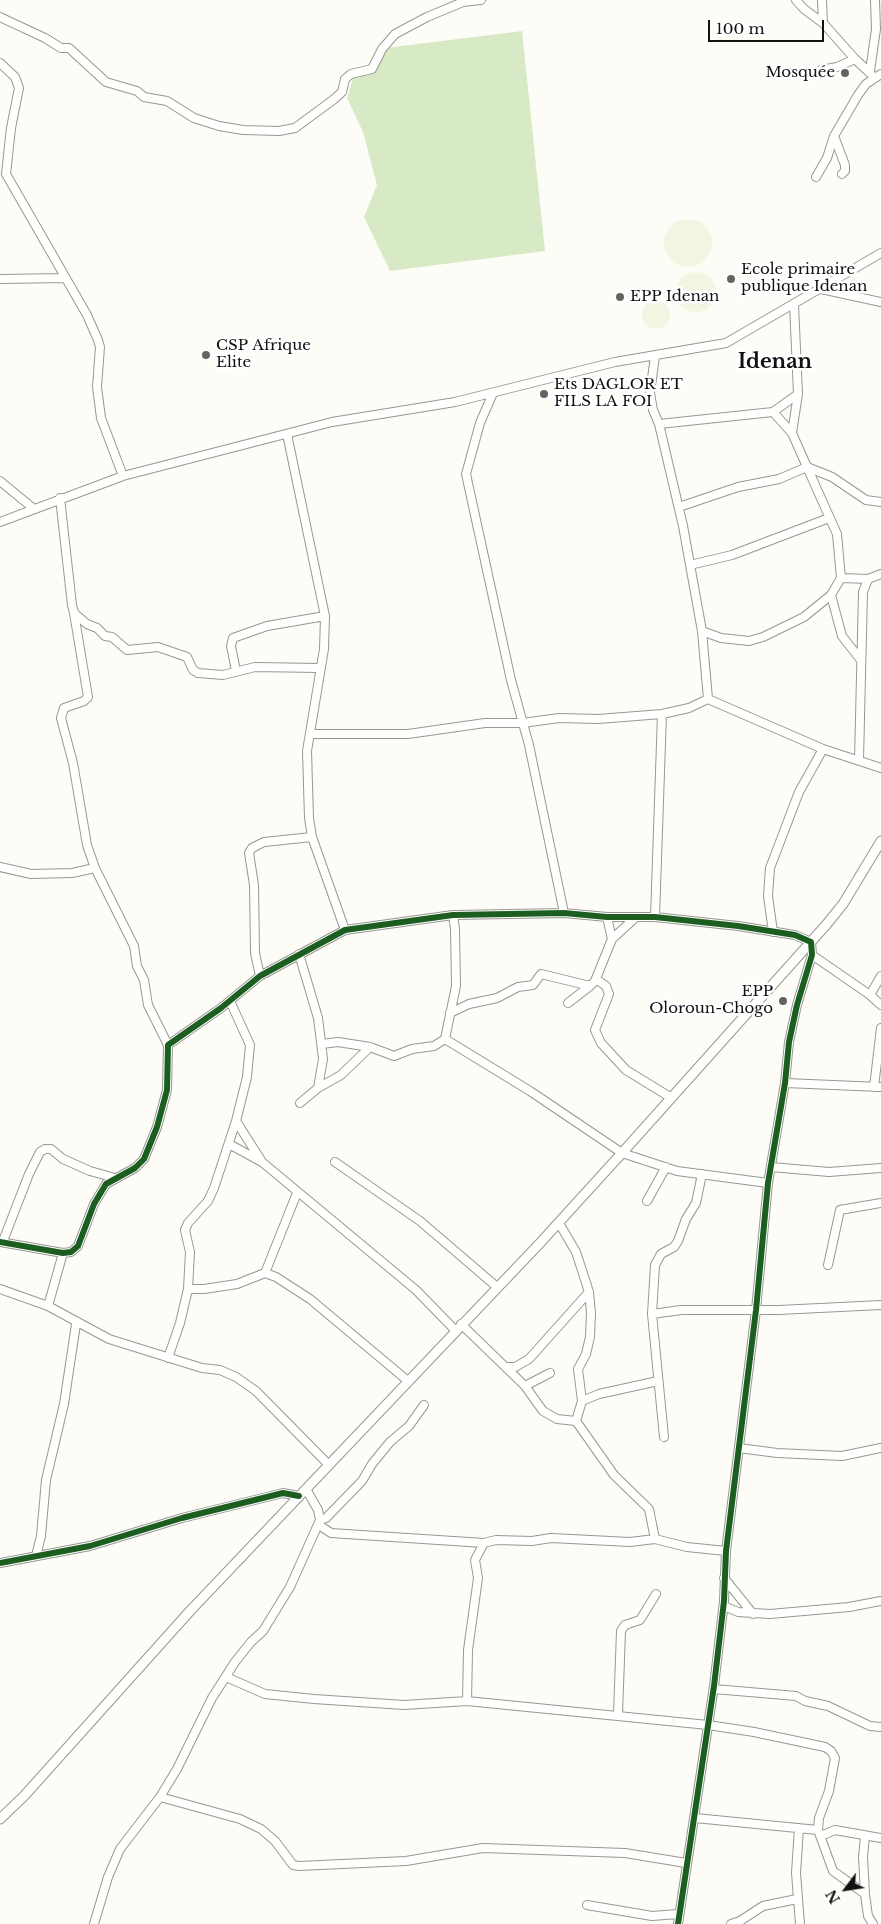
<!DOCTYPE html>
<meta charset="utf-8">
<style>
body{margin:0}
#map{position:relative;width:881px;height:1924px;overflow:hidden;background:#fdfcf7;font-family:"Libre Baskerville",serif}
canvas{display:block}
.north{position:absolute;left:821px;top:1864px;width:50px;height:50px;-webkit-text-stroke:4px #fff;paint-order:stroke;rotate:239deg;font-size:14px;font-weight:700;line-height:20px;text-align:center;color:#111}
.north::after{content:'';display:block;margin:auto;width:18px;height:22px;background:#111;clip-path:polygon(50% 0,100% 100%,50% 72%,0 100%)}
.scale{position:absolute;left:708px;top:20px;width:116px;height:22px;box-sizing:border-box;border:2px solid #111;border-top:0;padding-left:6px;font-size:15px;line-height:18px;white-space:nowrap;color:#111;-webkit-text-stroke:4px #fff;paint-order:stroke}
</style>
<div id="map">
<canvas width="881" height="1924"></canvas>
<div class="north">N</div>
<div class="scale">100 m</div>
</div>
<script>
const context = document.querySelector('canvas').getContext('2d');
context.lineJoin = 'round';
function fill(path, color) {
  context.fillStyle = color;
  context.fill(path, 'evenodd');
}
function toPath(rows) {
  const path = new Path2D();
  for (const r of rows) {
    if (r.length === 3) {
      path.moveTo(r[0] + r[2], r[1]);
      path.arc(r[0], r[1], r[2], 0, 2 * Math.PI);
      continue;
    }
    path.moveTo(r[0], r[1]);
    for (let i = 2; i < r.length; i += 2) path.lineTo(r[i], r[i + 1]);
  }
  return path;
}
function trace(path, color, width, dash) {
  context.strokeStyle = color;
  context.lineWidth = width;
  context.lineCap = dash ? 'butt' : 'round';
  context.setLineDash(dash || []);
  context.stroke(path);
}
function write(font, color, halo, rows, align = 'center') {
  context.font = font + ' "Libre Baskerville",serif';
  context.lineWidth = 5;
  context.setLineDash([]);
  context.textBaseline = 'middle';
  context.strokeStyle = halo;
  context.fillStyle = color;
  for (const [text, x, y, turn = 0] of rows) {
    context.save();
    context.translate(x, y);
    context.rotate((+turn || 0) * Math.PI / 180);
    context.textAlign = isNaN(turn) ? turn : align;
    if (halo) context.strokeText(text, 0, 0);
    context.fillText(text, 0, 0);
    context.restore();
  }
}
const forest = toPath([
 [522,31,545,251,390,271,364,217,377,185,363,132,347,98,354,75,373,71,385,48]
]);
const pitch = toPath([
 [688,243,24],
 [696,292,20],
 [656,315,14]
]);
const minor = toPath([
 [796,0,804,9,823,23,855,59],
 [822,0,823,23],
 [0,17,45,38,61,48,69,48,106,82,137,91,144,97,167,101,194,118,219,126,243,130,279,131,295,128,333,100,342,92,345,79,351,74,372,69,382,49,395,34,427,17,463,2,481,0],
 [0,63,15,77,19,88,11,128,6,174,87,315,98,340,100,347,97,387,101,418,123,476],
 [821,70,837,67,855,59,871,74],
 [870,71,876,29,875,0],
 [834,136,845,165,845,171,842,174],
 [816,177,827,158,834,136,858,95,866,84,881,74],
 [0,279,65,278],
 [821,289,881,302],
 [655,356,650,393,653,410,659,424,683,526,702,631,708,699],
 [493,393,480,423,466,474,511,680,529,745,564,913],
 [773,412,792,433,807,467,832,477,866,500,881,502],
 [659,424,773,412,798,394],
 [792,433,798,394,794,304],
 [287,434,325,616,324,649,307,751,309,818,312,837,345,930],
 [0,481,34,509],
 [60,498,72,605,74,613,87,624,97,628,105,636,112,637,127,650,158,647,187,657,193,670,198,673,223,675,255,667,319,668],
 [679,507,738,487,779,479,807,467,837,534,841,578,831,595,804,617,763,637,749,641,721,638,702,631],
 [0,522,123,476,332,422,455,402,615,362,726,343,881,253],
 [690,565,732,555,829,518],
 [841,578,868,579,881,574],
 [831,595,842,636,860,659],
 [74,613,88,697,84,701,64,708,61,718,73,763,87,845,95,868,134,946,137,966,144,980,148,1005,168,1045],
 [236,671,231,646,233,638,267,626,325,616],
 [310,734,408,734,485,723,523,723,559,718,598,719,662,714,689,708,708,699,823,749,881,768],
 [859,760,863,592,868,579],
 [0,867,31,874,72,873,95,868],
 [655,917,662,714],
 [773,932,768,896,770,868,799,792,823,749],
 [612,939,635,918],
 [299,954,318,1018,323,1059,318,1088,300,1103],
 [812,955,870,995,881,1005],
 [260,976,255,953,254,885,249,853,252,848,264,842,312,837],
 [596,979,606,986,609,994,595,1030,601,1043,626,1070,670,1097],
 [870,995,881,976],
 [230,1001,250,1045,247,1077,236,1121,262,1162,416,1290,455,1330],
 [568,1003,590,986],
 [450,1013,469,1004,497,998,518,987,533,985,541,974,590,986,595,981,612,939,607,917],
 [445,1039,530,1091,622,1153,677,1171,768,1183],
 [322,1044,338,1042,370,1047,394,1056,412,1049,434,1046,445,1039,456,986,455,929,453,915],
 [785,1083,881,1087],
 [874,1087,881,1028],
 [318,1088,341,1075,370,1047],
 [229,1144,262,1162],
 [335,1162,420,1221,497,1287],
 [771,1167,829,1172,881,1168],
 [647,1201,666,1167],
 [559,1223,576,1252,589,1292,591,1313,590,1337,586,1354,578,1369,582,1401,576,1421],
 [3,1241,29,1174,40,1152,45,1149,51,1149,63,1159,90,1171,115,1178],
 [0,1242,63,1253,71,1252,78,1246,94,1204,106,1184,135,1168,144,1159,157,1127,167,1090,168,1045,221,1008,260,976,345,930,453,915,564,913,607,917,655,917,738,926,795,935,811,942,812,955,797,1005,789,1042,785,1083,768,1183,756,1310,726,1551,724,1601,714,1686,678,1924],
 [828,1265,840,1210,881,1203],
 [265,1273,297,1193],
 [0,1289,48,1306,109,1339,202,1368,220,1370,236,1377,256,1391,328,1464],
 [188,1289,204,1289,237,1284,265,1273,276,1277,310,1299,408,1381],
 [48,1306,63,1253],
 [652,1314,681,1310,779,1310,881,1305],
 [461,1324,525,1386,543,1411,557,1419,576,1421],
 [168,1358,180,1323,188,1289,190,1252,185,1230,188,1223,208,1201,214,1188,236,1121],
 [507,1367,515,1367,529,1359,589,1292],
 [525,1386,550,1373],
 [582,1401,599,1394,658,1381],
 [576,1421,614,1475,649,1509,655,1539,687,1547,726,1551],
 [664,1437,652,1314,655,1265,661,1254,674,1247,678,1241,686,1219,696,1203,702,1174],
 [739,1448,777,1453,842,1456,881,1448],
 [320,1520,326,1518,362,1481,372,1464,390,1442,409,1426,424,1405],
 [319,1525,331,1533,484,1543],
 [36,1556,41,1536,46,1480,64,1404,76,1324],
 [0,1563,90,1546,182,1518,283,1493,299,1496],
 [724,1578,753,1614],
 [724,1606,738,1612,770,1614,849,1607,881,1601],
 [226,1677,265,1694,314,1699,404,1705,467,1701,468,1650,478,1578,475,1560,484,1543,496,1540,532,1541,551,1538,630,1542,655,1539],
 [714,1689,796,1696,805,1701,828,1706,870,1726,881,1727],
 [467,1701,708,1725,754,1732,825,1747,831,1751,835,1758,829,1791,819,1818,818,1830,833,1871,865,1894],
 [618,1714,621,1631,625,1625,640,1620,656,1594],
 [160,1797,240,1819,261,1829,275,1841,293,1865,299,1866,406,1861,483,1848,625,1853,686,1863],
 [695,1818,818,1830],
 [799,1828,796,1873,800,1924],
 [821,1836,835,1830,881,1838],
 [865,1836,863,1857,865,1894,868,1916,873,1924],
 [587,1905,652,1916,678,1914],
 [94,1924,108,1877,120,1849,160,1797,177,1769,212,1698,235,1662,251,1642,263,1631,290,1587,320,1520,318,1510,306,1489],
 [731,1924,740,1921,763,1906,797,1899]
]);
const tertiary = toPath([
 [0,1819,24,1796,190,1611,541,1242,622,1153,826,925,843,904,881,841]
]);
const cycleway = toPath([
 [0,1242,63,1253,71,1252,78,1246,94,1204,106,1184,135,1168,144,1159,157,1127,167,1090,168,1045,221,1008,260,976,345,930,453,915,564,913,607,917,655,917,738,926,795,935,811,942,812,955,797,1005,789,1042,785,1083,768,1183,756,1310,726,1551,724,1601,714,1686,678,1924],
 [0,1563,90,1546,182,1518,283,1493,299,1496]
]);
const markers = [
 [845,73,5,"#646362"],
 [731,279,5,"#646362"],
 [620,297,5,"#646362"],
 [206,355,5,"#646362"],
 [544,394,5,"#646362"],
 [783,1001,5,"#646362"]
];
const poiNames = [
 ["Mosquée",835,73,"right"],
 ["Ecole primaire",741,270],
 ["publique Idenan",741,287],
 ["EPP Idenan",630,297],
 ["CSP Afrique",216,346],
 ["Elite",216,363],
 ["Ets DAGLOR ET",554,385],
 ["FILS LA FOI",554,402],
 ["EPP",773,992,"right"],
 ["Oloroun-Chogo",773,1009,"right"]
];
const districtNames = [
 ["Idenan",775,362]
];
fill(forest, '#d8eac5');
fill(pitch, '#f0f6e1');
trace(minor, '#979795', 10);
trace(tertiary, '#979795', 11);
trace(minor, '#fffffe', 8);
trace(tertiary, '#fffffe', 9);
trace(cycleway, '#1b5e20', 6);
for (const [x, y, r, color] of markers) {
  const dot = new Path2D();
  dot.arc(x, y, r, 0, 2 * Math.PI);
  context.fillStyle = color;
  context.fill(dot);
  trace(dot, '#fff', 2);
}
write('15px', '#111', '#fff', poiNames, 'left');
write('bold 20px', '#111', '#fff', districtNames);
</script>
